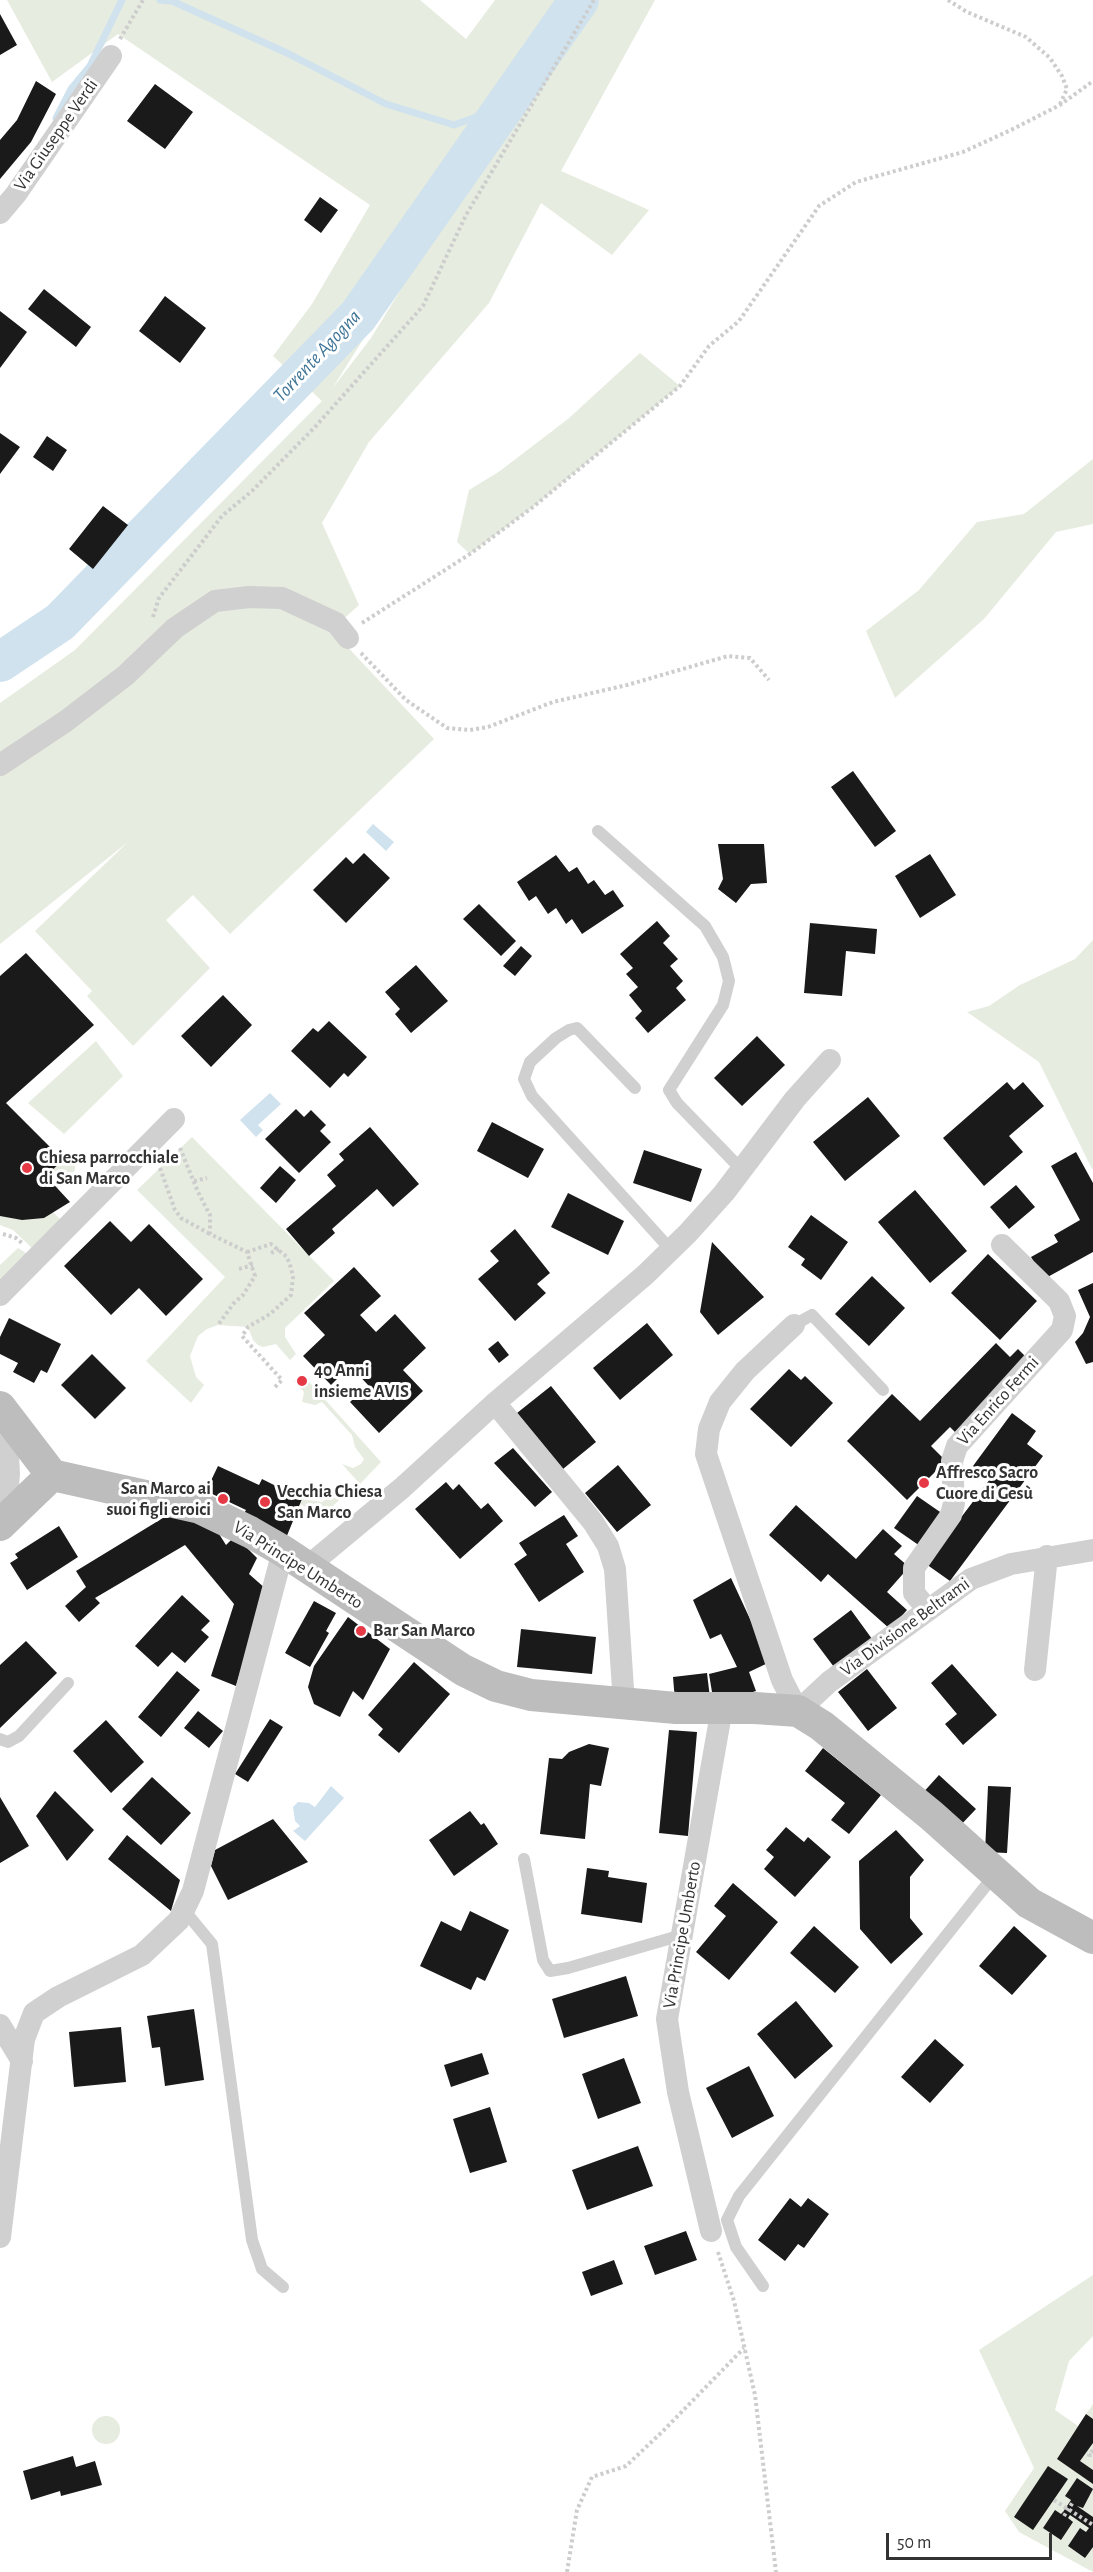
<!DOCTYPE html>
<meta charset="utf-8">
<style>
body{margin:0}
#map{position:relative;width:1093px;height:2572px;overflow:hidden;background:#fff;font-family:"Alegreya Sans",sans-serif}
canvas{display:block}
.scale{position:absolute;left:886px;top:2533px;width:166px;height:27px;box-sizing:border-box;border:3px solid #333;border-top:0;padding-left:8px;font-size:18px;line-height:21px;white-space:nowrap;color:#333;-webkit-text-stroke:4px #fff;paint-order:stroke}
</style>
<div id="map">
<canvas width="1093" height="2572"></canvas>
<div class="scale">50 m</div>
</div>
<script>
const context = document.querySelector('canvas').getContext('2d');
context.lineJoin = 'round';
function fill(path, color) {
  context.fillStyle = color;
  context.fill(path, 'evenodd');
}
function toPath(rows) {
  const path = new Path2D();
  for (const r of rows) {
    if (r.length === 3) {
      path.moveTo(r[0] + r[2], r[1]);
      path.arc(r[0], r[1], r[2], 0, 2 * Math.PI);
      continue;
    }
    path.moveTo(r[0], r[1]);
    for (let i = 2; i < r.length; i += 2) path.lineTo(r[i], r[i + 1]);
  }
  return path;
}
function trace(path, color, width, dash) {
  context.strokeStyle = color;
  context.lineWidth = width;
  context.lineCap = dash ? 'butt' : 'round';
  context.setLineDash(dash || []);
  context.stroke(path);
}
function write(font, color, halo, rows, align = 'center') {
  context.font = font + ' "Alegreya Sans",sans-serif';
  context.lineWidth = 6;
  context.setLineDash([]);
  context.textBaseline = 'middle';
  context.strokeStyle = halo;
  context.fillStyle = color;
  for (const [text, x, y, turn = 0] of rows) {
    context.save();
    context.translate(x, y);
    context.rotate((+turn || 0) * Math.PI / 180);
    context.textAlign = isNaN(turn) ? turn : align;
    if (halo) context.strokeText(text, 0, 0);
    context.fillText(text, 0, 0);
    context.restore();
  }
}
const green = toPath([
 [7,0,420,0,466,39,495,0,573,0,508,108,332,389,371,338,579,0,655,0,561,171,649,210,612,255,541,203,489,303,369,442,322,523,359,605,339,623,341,640,434,739,230,934,193,895,166,920,210,968,133,1046,87,996,92,991,35,931,128,842,0,944,0,703,75,650,322,401,273,356,312,304,370,205,118,34,52,82],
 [640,353,680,386,533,507,470,554,457,542,469,490,500,471,568,419],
 [1093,459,1093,524,1056,532,984,619,895,698,866,631,919,590,977,522,1024,514],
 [1093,940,1093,1168,1092,1169,1039,1062,967,1012,989,1006,1020,985,1075,959],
 [96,1041,123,1076,64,1134,28,1103],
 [192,1137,334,1281,285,1328,285,1337,296,1354,290,1360,276,1344,263,1347,258,1345,253,1340,248,1327,218,1325,207,1329,198,1336,190,1356,196,1377,204,1385,191,1403,146,1361,225,1277,137,1190],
 [71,1153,75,1157,75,1170,57,1189,46,1176],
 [53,1212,63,1222,34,1250,13,1230,0,1225,0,1216],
 [18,1248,29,1255,0,1282,0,1265],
 [302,1374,381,1462,360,1484,342,1464,353,1468,361,1464,364,1459,355,1447,352,1435,322,1402,315,1405,302,1402,304,1392,294,1381],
 [338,1488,345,1495,325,1513,318,1513,300,1504,302,1499,322,1502],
 [1093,2275,1093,2336,1069,2361,1055,2410,1078,2426,1093,2404,1093,2572,1019,2532,1005,2511,1034,2468,979,2350],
 [106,2430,14]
]);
const water = toPath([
 [373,824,394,842,386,851,366,832],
 [270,1093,281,1104,258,1125,263,1130,256,1137,240,1120],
 [331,1786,344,1798,305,1841,293,1831,300,1826,295,1821,293,1807,298,1802,309,1803,315,1807]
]);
const stream = toPath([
 [160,0,172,1,287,53,386,104,454,125,504,107],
 [56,118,71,89,90,66,122,0]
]);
const river = toPath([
 [0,662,60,622,358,316,579,0]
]);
const building = toPath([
 [0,14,17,45,0,55],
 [36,81,56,94,31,142,0,179,0,140,17,120],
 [155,84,193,112,165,149,127,121],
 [320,197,338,210,321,233,304,220],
 [44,289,91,327,76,347,28,309],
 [165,296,206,328,180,363,139,331],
 [0,311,27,332,0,368],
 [0,433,20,447,0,474],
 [47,436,67,450,53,471,33,457],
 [103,506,128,525,93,569,69,549],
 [853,771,896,831,875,847,831,787],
 [718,844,764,844,767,883,751,884,736,903,718,889,723,879],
 [364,853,390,878,346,923,313,890,346,857,353,864],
 [930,854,956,895,920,918,895,876],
 [556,855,569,872,577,867,588,884,594,880,605,895,613,890,624,906,582,934,572,919,566,924,556,908,548,914,536,896,529,901,517,882],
 [479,904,516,941,501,956,463,919],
 [657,921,670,936,663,943,678,959,670,966,683,981,676,988,686,1000,648,1033,635,1018,642,1011,629,995,638,987,626,974,633,968,620,954],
 [810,923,877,929,875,954,846,951,842,996,804,993],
 [521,946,532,956,515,976,503,966],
 [26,953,94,1025,6,1103,63,1160,46,1176,70,1202,44,1218,22,1220,0,1216,0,976],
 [416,965,448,1001,411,1033,395,1014,400,1009,385,992],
 [223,995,252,1025,211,1067,181,1036],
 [329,1021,367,1057,348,1077,344,1073,330,1088,291,1051,313,1028,318,1032],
 [757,1036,785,1065,742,1106,714,1078],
 [1007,1082,1014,1090,1023,1082,1044,1106,1009,1136,1023,1152,984,1186,943,1138],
 [868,1097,900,1136,845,1181,813,1142],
 [296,1109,304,1117,311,1110,326,1125,320,1131,331,1142,299,1173,265,1139],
 [492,1122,544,1149,528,1178,477,1151],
 [370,1127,419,1184,393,1207,377,1189,332,1229,335,1233,309,1256,286,1229,336,1186,327,1175,344,1160,339,1154],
 [644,1150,702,1169,691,1202,633,1183],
 [1076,1152,1093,1183,1093,1252,1044,1279,1031,1257,1058,1242,1054,1235,1080,1220,1051,1166],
 [280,1166,296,1180,276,1203,260,1188],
 [1016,1185,1035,1207,1009,1229,990,1207],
 [915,1190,967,1251,930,1283,878,1222],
 [568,1193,624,1221,608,1255,551,1227],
 [811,1215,848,1242,821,1280,801,1265,805,1259,788,1247],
 [110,1221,131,1242,149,1224,203,1279,166,1316,139,1288,111,1315,64,1266],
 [515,1229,550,1273,537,1284,546,1293,515,1321,478,1279,499,1261,490,1251],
 [712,1242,764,1297,718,1335,700,1312],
 [988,1254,1037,1301,1000,1340,951,1293],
 [354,1267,381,1296,360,1315,376,1332,395,1314,426,1348,403,1370,423,1391,379,1433,350,1402,368,1385,350,1366,331,1385,303,1356,325,1335,304,1313],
 [872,1276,905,1308,869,1346,835,1314],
 [1093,1283,1093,1362,1086,1364,1075,1342,1083,1333,1090,1317,1078,1290],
 [9,1318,61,1344,47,1373,41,1370,34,1383,13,1372,18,1363,0,1354,0,1337],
 [647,1323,673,1355,620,1400,593,1368],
 [498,1341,509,1355,499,1363,488,1349],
 [996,1343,1010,1357,1018,1349,1028,1359,955,1432,950,1427,931,1446,946,1461,907,1500,847,1441,892,1394,920,1421],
 [92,1354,126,1388,95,1419,61,1385],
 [789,1369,801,1380,805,1376,833,1403,791,1447,750,1409],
 [551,1386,596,1442,563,1469,517,1413],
 [1012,1413,1036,1431,1027,1444,1043,1456,950,1581,926,1564,990,1479,973,1466],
 [513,1448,552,1492,535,1507,494,1463],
 [618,1465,651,1505,617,1532,585,1493],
 [218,1466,259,1485,262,1479,302,1499,286,1538,242,1517,246,1510,206,1491],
 [446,1482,453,1490,459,1484,481,1509,488,1503,503,1521,460,1559,415,1509],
 [917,1496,943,1514,920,1546,894,1528],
 [796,1505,856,1559,883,1529,902,1546,894,1554,909,1567,887,1592,907,1610,890,1629,828,1574,821,1582,769,1535],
 [176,1510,214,1526,226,1545,235,1536,257,1558,249,1574,266,1589,236,1686,211,1676,234,1604,185,1545,95,1598,100,1603,79,1622,65,1606,86,1587,76,1571],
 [564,1515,578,1536,566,1544,584,1572,539,1602,514,1564,527,1555,519,1543],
 [59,1526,78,1557,27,1590,10,1563,18,1558,15,1554],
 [731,1578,770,1662,749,1672,756,1691,714,1704,709,1674,737,1667,721,1634,710,1639,693,1600],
 [182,1595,210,1621,201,1630,209,1637,185,1663,172,1652,158,1667,135,1646],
 [314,1601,336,1613,326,1631,329,1633,310,1667,285,1653],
 [851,1610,875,1643,837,1671,813,1639],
 [348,1617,390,1649,363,1700,353,1691,340,1717,314,1704,308,1687,314,1666],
 [521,1629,596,1637,592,1674,517,1667],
 [26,1641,57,1673,0,1728,0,1665],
 [414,1662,450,1694,399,1753,378,1735,383,1729,368,1715],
 [952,1664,997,1715,963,1745,945,1724,957,1714,931,1683],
 [867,1669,897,1708,868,1731,838,1692],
 [177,1671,200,1690,161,1737,138,1717],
 [707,1673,710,1698,675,1701,673,1677],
 [198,1711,223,1731,209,1748,184,1728],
 [270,1719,283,1727,248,1782,235,1774],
 [106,1720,144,1762,111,1793,73,1751],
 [669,1730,697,1732,688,1836,659,1833],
 [589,1744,609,1748,601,1786,590,1784,585,1839,540,1834,549,1758,562,1759,569,1752],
 [823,1748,881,1795,849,1834,831,1820,845,1803,805,1771],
 [939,1775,976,1809,957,1829,920,1796],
 [152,1777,191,1813,161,1845,122,1809],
 [988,1786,1011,1787,1007,1853,985,1852],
 [55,1791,94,1830,67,1861,36,1816],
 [0,1797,29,1846,0,1863],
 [470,1811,481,1825,484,1823,498,1844,454,1876,429,1840],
 [273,1819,308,1862,228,1900,211,1866,215,1850],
 [786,1827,804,1842,808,1837,831,1857,795,1897,764,1869,774,1857,766,1850],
 [896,1830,924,1860,910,1877,910,1918,923,1934,891,1964,860,1929,859,1861],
 [127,1835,180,1880,171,1911,108,1859],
 [587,1868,609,1871,608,1877,647,1883,642,1923,581,1914],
 [733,1883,778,1922,729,1980,696,1952,726,1916,714,1906],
 [470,1911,509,1930,485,1981,477,1977,471,1990,420,1966,441,1921,461,1931],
 [814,1926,859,1967,835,1993,790,1953],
 [1014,1926,1047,1956,1012,1995,979,1966],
 [626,1976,638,2016,564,2038,552,1999],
 [796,2001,833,2046,795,2079,757,2034],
 [194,2009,204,2080,165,2086,160,2047,152,2048,147,2016],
 [121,2027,126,2082,74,2087,69,2032],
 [935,2039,964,2065,930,2103,901,2077],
 [482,2053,489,2074,451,2087,444,2065],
 [624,2058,641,2103,598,2119,582,2074],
 [749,2066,774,2116,732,2138,706,2088],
 [490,2107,507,2162,470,2173,453,2119],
 [638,2146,653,2186,587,2210,572,2170],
 [790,2198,801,2207,808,2198,829,2214,804,2248,798,2244,785,2261,758,2240],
 [686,2231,697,2260,655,2275,644,2246],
 [614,2260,623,2284,591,2296,582,2272],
 [1086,2414,1093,2419,1093,2443,1080,2461,1093,2470,1093,2484,1057,2459],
 [73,2456,76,2467,95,2461,102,2485,61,2496,60,2491,31,2500,23,2471],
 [1048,2466,1068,2479,1033,2530,1014,2517],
 [1077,2478,1093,2489,1083,2508,1077,2506,1093,2517,1093,2547,1085,2558,1068,2546,1080,2528,1086,2532,1089,2528,1070,2515,1068,2518,1073,2522,1061,2540,1043,2528,1055,2510,1061,2514,1063,2512,1071,2500,1065,2496]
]);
const path = toPath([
 [948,0,967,12,1026,37,1050,58,1062,76,1067,89,1060,104],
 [120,39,143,0],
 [153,617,159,598,222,516,252,491,315,427,423,306,466,215,594,0],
 [362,623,470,554,533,507,680,386,709,346,739,321,819,206,856,182,963,152,1011,130,1060,105,1093,81],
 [361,653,406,700,447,728,470,730,488,727,553,702,627,685,728,656,750,658,769,680],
 [180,1148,198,1192,210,1215,210,1234,247,1252,255,1276,243,1295,233,1304,218,1325],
 [160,1168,175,1210,181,1218,210,1234],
 [194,1181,207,1178],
 [3,1234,16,1238,22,1243],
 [247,1252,271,1244,287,1257,291,1268,293,1277,291,1295,270,1314,248,1327,242,1336,282,1380,275,1387],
 [271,1253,279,1249],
 [239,1269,253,1265],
 [718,2252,734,2301,755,2395,776,2572],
 [1093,2450,1089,2455,1093,2455],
 [1054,2500,1093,2525],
 [1064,2516,1073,2502],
 [567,2572,577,2510,592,2477,626,2466,663,2431,744,2348]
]);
const lane = toPath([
 [598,831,705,926,723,957,729,981,723,1005,669,1090,677,1103,742,1170],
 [635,1088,577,1028,569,1030,556,1038,530,1062,524,1079,532,1096,671,1250],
 [794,1325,812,1315,883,1390],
 [0,1739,8,1742,19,1736,68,1683],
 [524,1859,543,1960,550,1971,568,1968,682,1935],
 [184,1910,212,1944,252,2240,262,2269,283,2287],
 [763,2286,736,2247,727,2220,739,2196,996,1873]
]);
const street = toPath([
 [0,213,16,194,111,56],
 [0,765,66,721,126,675,175,628,215,601,249,597,282,598,336,623,348,638],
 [0,1295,174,1119],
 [794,1325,745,1371,720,1402,709,1429,706,1454,782,1680,798,1711,829,1682,971,1579,1011,1564,1093,1550],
 [495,1403,593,1522,608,1546,615,1569,624,1704],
 [0,1510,7,1496,9,1474,6,1416],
 [307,1567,402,1488,495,1403,645,1275,688,1233,724,1193,795,1099,830,1060],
 [928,1610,914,1593,914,1568,951,1515,954,1503,952,1461,957,1446,1062,1330,1065,1316,1059,1301,1002,1245],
 [1035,1670,1047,1556],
 [0,2025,22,2061],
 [711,2231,678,2092,667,2019,722,1708],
 [0,2237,24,2039,34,2013,58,1997,142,1955,179,1920,193,1891,283,1551]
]);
const secondary = toPath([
 [0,1407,52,1475,200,1508,250,1532,283,1551,463,1670,496,1686,531,1695,676,1708,755,1708,798,1711,822,1726,932,1816,1029,1903,1093,1938],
 [0,1525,52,1475]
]);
const markers = [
 [27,1168,6,"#e63946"],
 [302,1381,6,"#e63946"],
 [924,1483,6,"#e63946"],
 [223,1499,6,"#e63946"],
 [265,1502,6,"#e63946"],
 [361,1631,6,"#e63946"]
];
const streetNames = [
 ["Via Giuseppe Verdi",56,135,-55],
 ["Via Enrico Fermi",998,1401,-48],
 ["Via Principe Umberto",298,1565,32],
 ["Via Divisione Beltrami",905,1627,-36],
 ["Via Principe Umberto",682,1935,-80]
];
const poiNames = [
 ["Chiesa parrocchiale",39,1158],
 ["di San Marco",39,1179],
 ["40 Anni",314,1371],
 ["insieme AVIS",314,1392],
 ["Affresco Sacro",936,1473],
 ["Cuore di Gesù",936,1494],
 ["San Marco ai",211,1489,"right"],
 ["suoi figli eroici",211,1510,"right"],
 ["Vecchia Chiesa",277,1492],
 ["San Marco",277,1513],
 ["Bar San Marco",373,1631]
];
const waterNames = [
 ["Torrente Agogna",317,356,-47]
];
fill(green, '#e6ecdf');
fill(water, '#cfe2ee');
trace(stream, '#cfe2ee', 7);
trace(river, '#cfe2ee', 40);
fill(building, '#1a1a1a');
trace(path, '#cdcdcd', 4, [3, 3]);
trace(lane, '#d0d0d0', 12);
trace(street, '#d0d0d0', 22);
trace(secondary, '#bdbdbd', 32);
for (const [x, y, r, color] of markers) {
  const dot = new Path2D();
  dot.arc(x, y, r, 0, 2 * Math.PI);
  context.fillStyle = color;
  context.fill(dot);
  trace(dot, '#fff', 2);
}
write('18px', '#333', '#fff', streetNames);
write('bold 18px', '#333', '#fff', poiNames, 'left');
write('italic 20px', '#3f7597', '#fff', waterNames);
</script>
